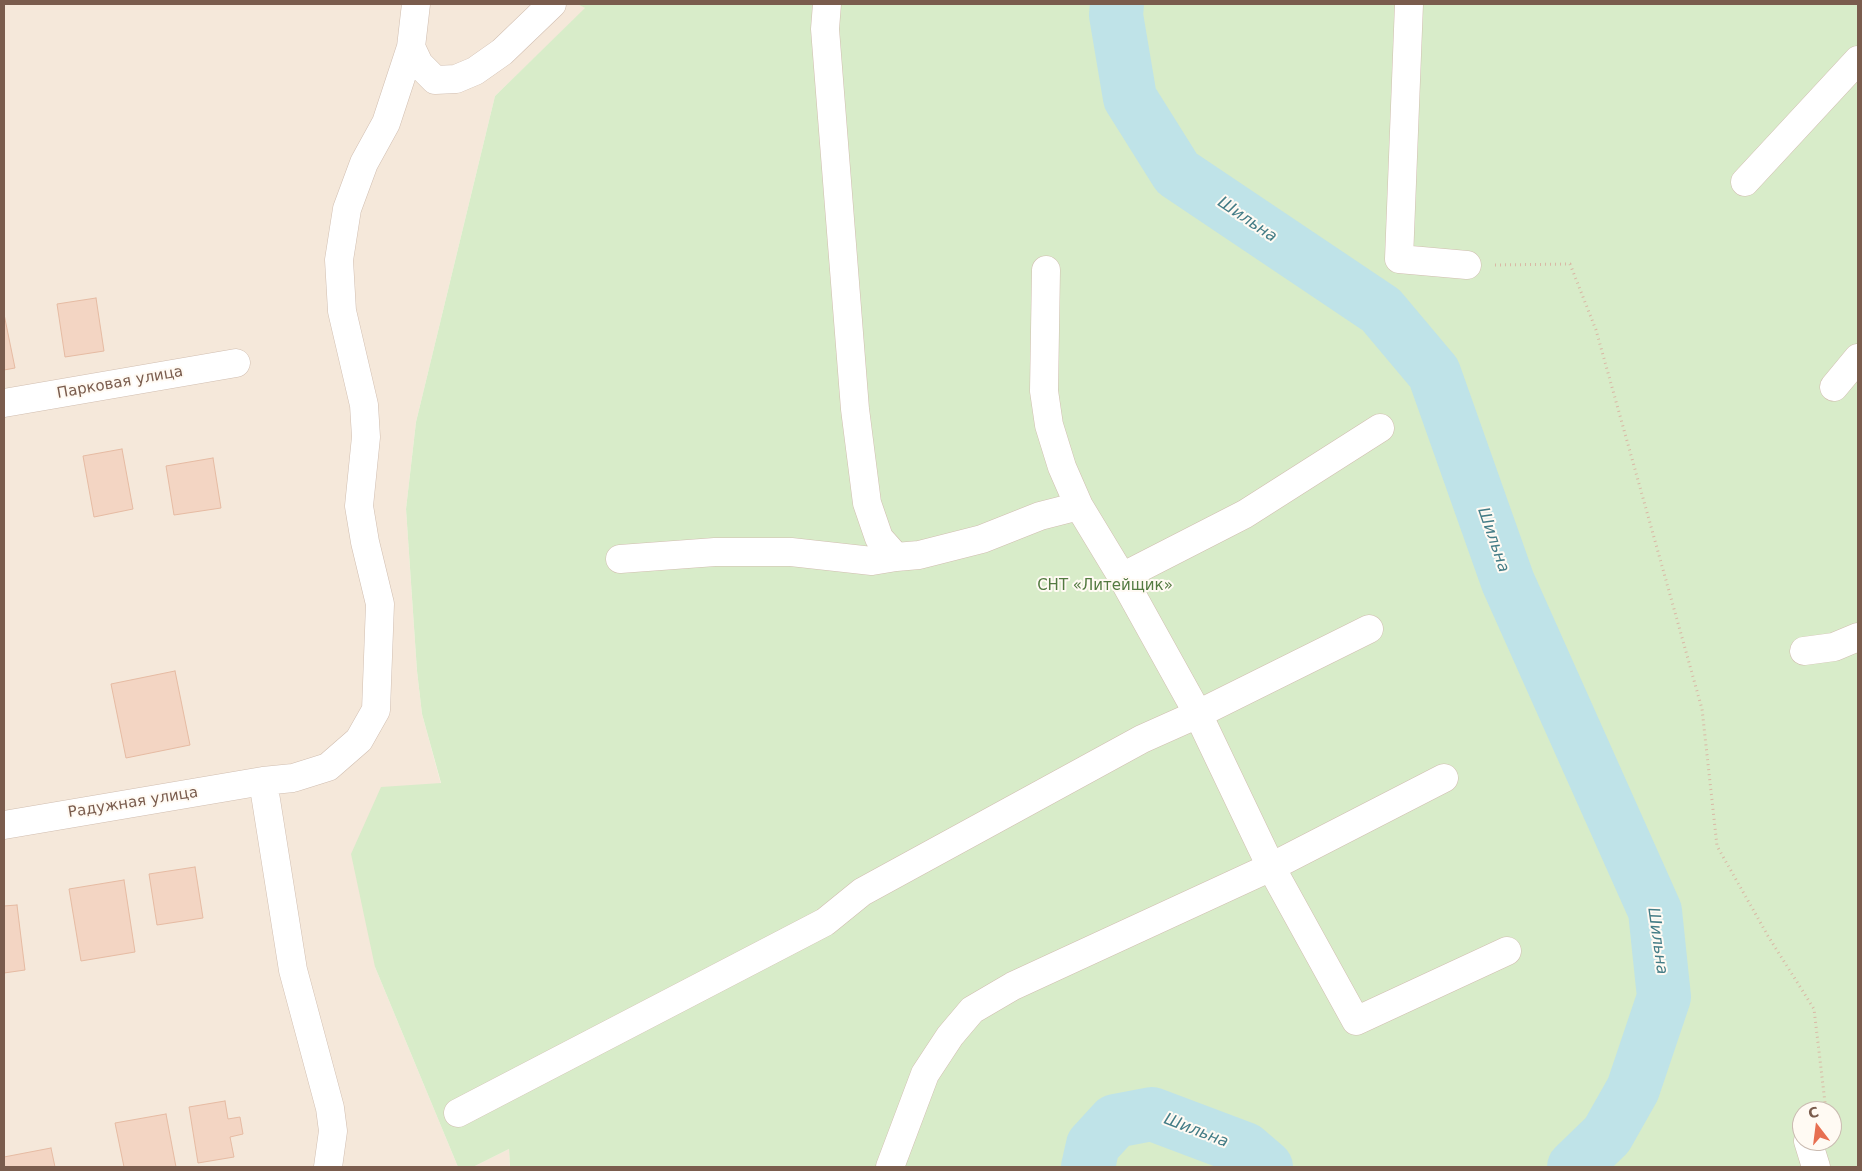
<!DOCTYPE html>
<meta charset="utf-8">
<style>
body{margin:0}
#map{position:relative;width:1862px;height:1171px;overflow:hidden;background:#fdf6ec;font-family:"DejaVu Sans",sans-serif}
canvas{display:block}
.frame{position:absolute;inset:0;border:5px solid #7a5c4d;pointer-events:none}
.north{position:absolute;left:1792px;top:1101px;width:50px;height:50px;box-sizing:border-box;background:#fffaf3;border:1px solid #cabbb1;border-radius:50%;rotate:345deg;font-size:14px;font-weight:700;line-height:20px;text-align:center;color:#7a5c4d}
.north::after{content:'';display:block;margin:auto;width:18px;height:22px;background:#e76f51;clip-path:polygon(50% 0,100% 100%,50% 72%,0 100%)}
</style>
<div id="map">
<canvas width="1862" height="1171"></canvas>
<div class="frame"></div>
<div class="north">С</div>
</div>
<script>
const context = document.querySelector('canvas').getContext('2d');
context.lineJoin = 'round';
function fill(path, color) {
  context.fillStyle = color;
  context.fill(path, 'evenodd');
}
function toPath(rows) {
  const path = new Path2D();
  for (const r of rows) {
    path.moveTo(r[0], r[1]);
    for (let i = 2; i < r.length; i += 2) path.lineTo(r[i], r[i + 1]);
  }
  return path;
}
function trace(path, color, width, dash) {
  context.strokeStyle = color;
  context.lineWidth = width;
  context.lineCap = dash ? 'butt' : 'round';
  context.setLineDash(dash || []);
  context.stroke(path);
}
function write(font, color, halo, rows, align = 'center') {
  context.font = font + ' "DejaVu Sans",sans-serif';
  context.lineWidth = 4;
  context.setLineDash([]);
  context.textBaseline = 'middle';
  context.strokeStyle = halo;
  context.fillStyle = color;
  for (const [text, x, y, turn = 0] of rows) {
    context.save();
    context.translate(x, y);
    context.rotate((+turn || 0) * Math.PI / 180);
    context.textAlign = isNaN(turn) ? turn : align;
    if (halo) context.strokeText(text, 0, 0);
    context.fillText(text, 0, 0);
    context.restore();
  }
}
const residential = toPath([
 [4,4,577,4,586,8,495,96,416,422,406,509,417,671,422,714,441,784,375,967,458,1167,4,1167],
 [509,1149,510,1167,473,1167]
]);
const green = toPath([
 [577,4,1858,4,1858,1167,510,1167,509,1149,473,1167,458,1167,375,967,351,854,381,787,441,783,422,714,417,671,406,509,416,422,495,96,585,8],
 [1802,1111,1832,1111,1832,1141,1802,1141]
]);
const river = toPath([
 [1117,4,1116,15,1130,98,1177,173,1381,310,1434,373,1508,582,1655,911,1664,997,1633,1089,1607,1135,1574,1167],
 [1088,1167,1093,1145,1115,1121,1152,1114,1245,1149,1266,1167]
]);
const building = toPath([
 [96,298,104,351,65,357,57,304,96,298],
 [4,314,15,368,4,370,4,314],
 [122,449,133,509,94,517,83,456,122,449],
 [213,458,221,508,174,515,166,466,213,458],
 [175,671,190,745,126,758,111,684,175,671],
 [195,867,203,918,157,925,149,874,195,867],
 [124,880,135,952,81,961,69,889,124,880],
 [17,905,25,970,4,973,4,906,17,905],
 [225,1101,228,1119,240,1117,243,1134,230,1137,234,1157,198,1163,189,1107,225,1101],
 [166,1114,176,1167,124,1167,115,1123,166,1114],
 [51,1148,55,1167,4,1167,4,1157,51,1148]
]);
const path = toPath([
 [1495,265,1570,264,1596,330,1702,709,1717,846,1768,936,1814,1009,1826,1111]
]);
const minor = toPath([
 [416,4,411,47,419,64,435,80,456,79,475,71,502,52,552,4],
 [827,4,825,29,855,409,867,503,879,538,896,557,919,555,982,539,1040,516,1079,506,1122,577,1198,714,1271,867,1013,986,972,1010,950,1036,925,1074,890,1167],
 [1409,4,1399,259,1467,265],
 [1745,182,1858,60],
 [1046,270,1044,391,1049,425,1062,467,1079,506],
 [1834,387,1858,358],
 [4,403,236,363],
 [620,559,715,552,791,552,872,561,896,557],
 [1122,577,1245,514,1380,428],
 [1804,651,1834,647,1858,637],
 [1444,778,1271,867,1356,1021,1507,951],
 [4,825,263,781],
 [458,1113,825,922,862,892,1142,739,1198,714,1369,629],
 [1808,1141,1816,1167],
 [328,1167,333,1131,330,1108,293,970,263,781,293,778,328,767,359,740,376,710,380,604,365,542,359,506,366,437,364,405,342,311,339,260,347,209,364,163,386,123,411,47]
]);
const streetNames = [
 ["Парковая улица",120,383,-10],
 ["Радужная улица",133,803,-9]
];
const parkNames = [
 ["СНТ «Литейщик»",1105,586]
];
const waterNames = [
 ["Шильна",1247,220,34],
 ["Шильна",1493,540,71],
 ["Шильна",1657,941,82],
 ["Шильна",1196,1131,21]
];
fill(residential, '#f5e8da');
fill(green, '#d8ecc9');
trace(river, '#bfe3e8', 54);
fill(building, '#f3d5c3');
trace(building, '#e6bba3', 1);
trace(minor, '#d1beb0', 29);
trace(path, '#d9b8a5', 3, [1, 4]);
trace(minor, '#fff', 28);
write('15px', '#7a5c4d', '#fffaf3', streetNames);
write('15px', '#537a41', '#fffaf3', parkNames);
write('italic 16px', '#437c86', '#fffaf3', waterNames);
</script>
